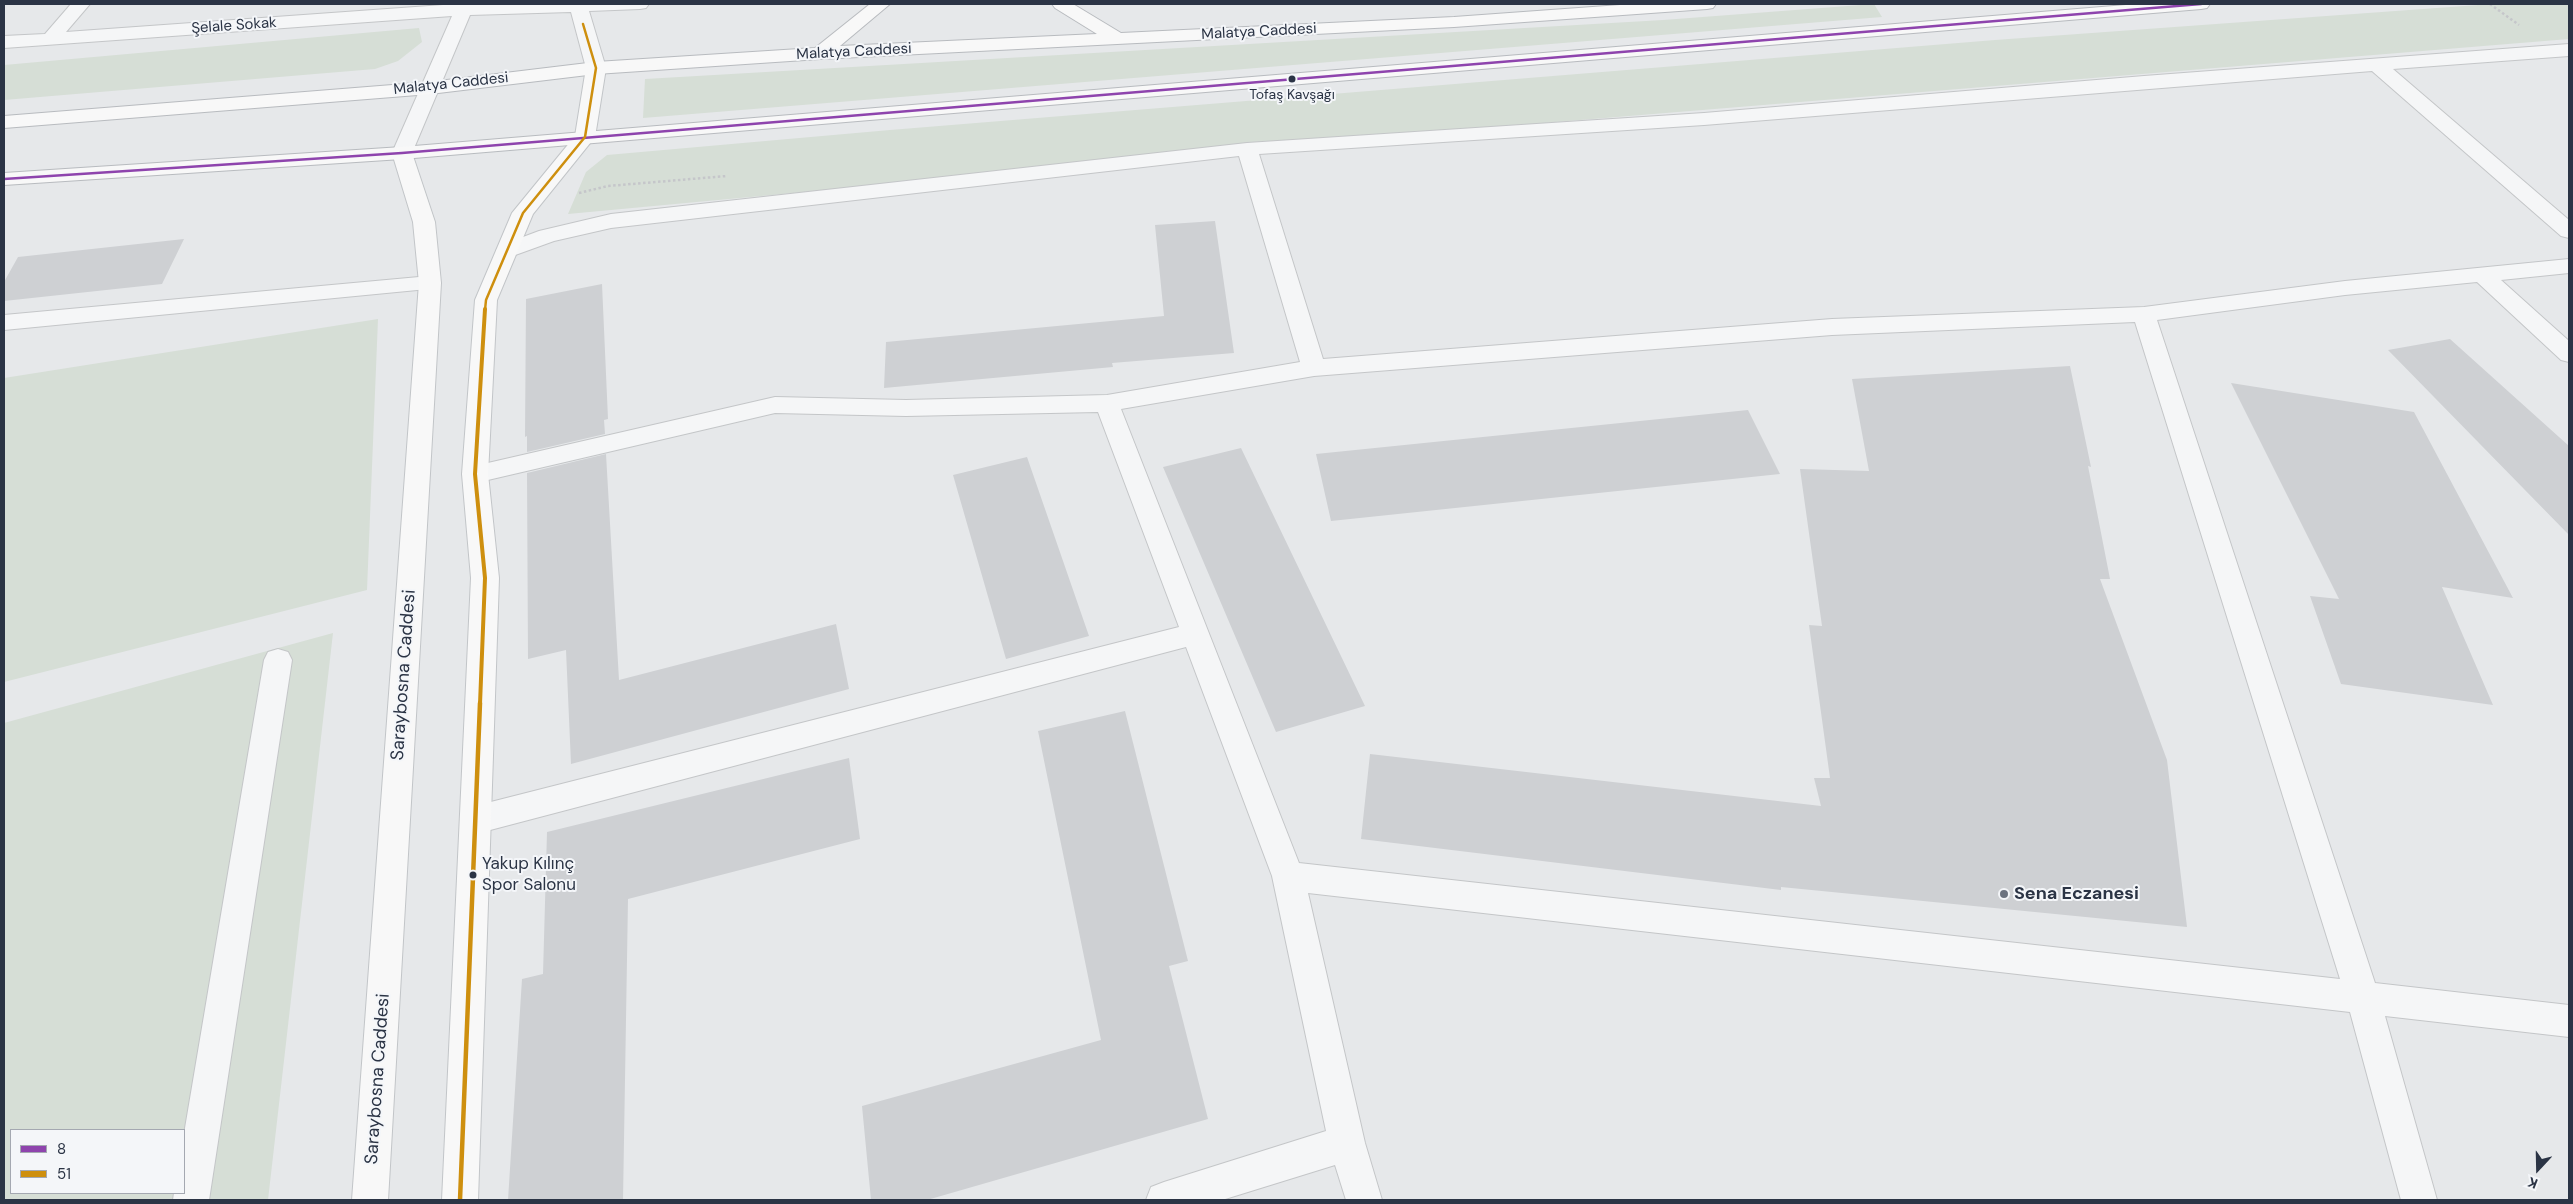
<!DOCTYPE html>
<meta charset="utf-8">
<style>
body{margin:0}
#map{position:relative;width:2573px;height:1204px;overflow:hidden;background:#e6e8ea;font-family:"DM Sans",sans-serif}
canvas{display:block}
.frame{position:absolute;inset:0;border:5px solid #2b3445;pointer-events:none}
.legend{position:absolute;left:10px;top:1129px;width:175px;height:65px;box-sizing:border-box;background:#f4f6f9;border:1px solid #a4a8b1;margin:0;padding:6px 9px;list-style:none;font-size:15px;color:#2b3445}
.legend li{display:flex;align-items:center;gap:10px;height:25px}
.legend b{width:25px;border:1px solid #a4a8b1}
.north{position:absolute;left:2513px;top:1144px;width:50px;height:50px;-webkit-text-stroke:4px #f4f6f9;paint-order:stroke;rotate:201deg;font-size:14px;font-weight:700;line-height:20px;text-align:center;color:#2b3445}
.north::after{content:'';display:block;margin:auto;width:18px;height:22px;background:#2b3445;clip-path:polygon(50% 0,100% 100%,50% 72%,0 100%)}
</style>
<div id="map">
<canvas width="2573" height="1204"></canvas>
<div class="frame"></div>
<ul class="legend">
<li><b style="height:6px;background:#8e44ad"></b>8</li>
<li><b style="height:6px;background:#ce8f0e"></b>51</li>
</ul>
<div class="north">K</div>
</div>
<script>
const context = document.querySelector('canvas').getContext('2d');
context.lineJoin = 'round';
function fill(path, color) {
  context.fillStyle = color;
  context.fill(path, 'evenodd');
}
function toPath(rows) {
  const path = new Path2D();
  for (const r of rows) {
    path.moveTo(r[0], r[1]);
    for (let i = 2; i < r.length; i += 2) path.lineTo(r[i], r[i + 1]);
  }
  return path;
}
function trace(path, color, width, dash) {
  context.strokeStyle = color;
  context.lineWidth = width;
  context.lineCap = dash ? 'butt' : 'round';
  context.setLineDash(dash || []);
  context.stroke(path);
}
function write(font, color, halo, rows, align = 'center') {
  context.font = font + ' "DM Sans",sans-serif';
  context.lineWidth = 4;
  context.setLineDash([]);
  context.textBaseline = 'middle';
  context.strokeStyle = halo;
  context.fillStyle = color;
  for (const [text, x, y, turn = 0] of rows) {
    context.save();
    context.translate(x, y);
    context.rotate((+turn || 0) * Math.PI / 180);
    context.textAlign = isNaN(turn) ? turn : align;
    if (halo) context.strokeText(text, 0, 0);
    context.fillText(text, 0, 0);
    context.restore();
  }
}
const green = toPath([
 [1874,4,1882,17,643,118,645,79,1663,20],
 [2492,4,2569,4,2569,39,1556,122,568,214,586,172,607,155,890,130,1995,40],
 [419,28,422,42,398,61,375,69,4,100,4,65],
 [378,319,367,590,4,682,4,378],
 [333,633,268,1200,4,1200,4,723],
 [11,1130,184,1130,184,1193,11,1193]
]);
const building = toPath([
 [1215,221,1234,353,1112,363,1113,367,884,388,886,342,1164,316,1155,225],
 [184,239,162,284,4,301,4,282,18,257],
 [602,284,608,419,604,420,605,434,527,452,527,436,525,437,526,299],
 [2450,339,2569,446,2569,535,2388,350],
 [2070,366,2091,467,2088,466,2110,579,2100,579,2167,760,2187,927,1781,887,1781,890,1361,839,1370,754,1821,806,1814,778,1830,778,1809,625,1822,626,1800,469,1869,471,1852,379],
 [2231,383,2414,412,2513,598,2442,587,2493,705,2341,684,2310,596,2339,599],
 [1748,410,1780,474,1331,521,1316,454],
 [1241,448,1365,706,1276,732,1163,467],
 [606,454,619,680,836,624,849,689,571,764,566,650,528,659,527,473],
 [1027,457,1089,636,1006,659,953,475],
 [1125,711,1188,961,1169,966,1208,1119,927,1200,871,1200,862,1106,1101,1040,1038,731],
 [849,758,860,839,628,899,623,1200,508,1200,522,979,543,974,547,832]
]);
const path = toPath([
 [2490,4,2519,25],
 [579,193,608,186,727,176]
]);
const minor = toPath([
 [71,4,90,4,66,32,457,4,649,4,646,8,640,9,589,11,606,68,603,72,596,74,589,72,586,68,571,12,470,15,412,153,409,157,402,159,395,157,392,153,452,16,4,48,4,36,45,34,71,4],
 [2569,44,2569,56,2393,69,2569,220,2569,238,2561,236,2372,71,1704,125,1259,154,1323,359,1832,319,2144,307,2345,281,2569,259,2569,273,2501,280,2569,341,2569,362,2561,360,2477,282,2345,295,2157,320,2375,983,2569,1005,2569,1037,2385,1016,2437,1200,2401,1200,2350,1012,1308,893,1365,1143,1382,1200,1346,1200,1335,1165,1222,1200,1146,1200,1151,1187,1164,1182,1326,1131,1272,876,1186,647,475,834,464,830,460,820,464,810,475,806,1179,627,1098,412,906,416,775,413,475,483,466,480,462,474,466,468,775,397,906,400,1107,395,1300,362,1239,156,611,228,554,241,507,258,499,256,496,251,499,246,539,231,611,214,1247,143,1704,113,2144,76,2569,44],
 [2135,322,2340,979,1299,863,1121,409,1314,376,1832,335,2135,322],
 [430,276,438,278,441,283,438,288,4,330,4,315,430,276],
 [278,649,288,652,292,660,209,1200,173,1200,174,1193,184,1193,184,1134,264,660,268,652,278,649]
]);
const major = toPath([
 [596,62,603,64,606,68,595,137,533,214,497,300,488,474,499,578,478,1200,442,1200,471,578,462,474,475,300,512,213,575,136,586,68,589,64,596,62],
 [402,147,409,149,412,153,435,222,441,283,388,1200,352,1200,419,283,413,222,392,153,395,149,402,147]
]);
const highway = toPath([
 [870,4,890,4,840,46,1097,34,1055,8,1052,4,1073,4,1121,33,1454,17,1634,4,1716,4,1713,8,1707,9,1454,27,820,59,596,74,430,94,4,128,4,116,430,82,596,62,815,48,870,4],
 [2138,4,2210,4,2207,8,2201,9,402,159,4,185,4,173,402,147,2138,4]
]);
const bus1 = toPath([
 [4,179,402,153,2201,4]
]);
const bus2Far2 = toPath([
 [485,310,486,300,523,213,585,137,596,68,583,24]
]);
const bus2Far1 = toPath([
 [480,704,485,578,475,474,485,309]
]);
const bus2 = toPath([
 [460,1200,480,703]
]);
const markers = [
 [1292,79,4.5,"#2b3445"],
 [473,875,4.5,"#2b3445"],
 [2004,894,5,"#6c737f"]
];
const farBusnames = [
 ["Tofaş Kavşağı",1292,95]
];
const farStreetnames = [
 ["Şelale Sokak",234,26,-4],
 ["Malatya Caddesi",1259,32,-3],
 ["Malatya Caddesi",854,52,-3],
 ["Malatya Caddesi",451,84,-6]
];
const busNames = [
 ["Yakup Kılınç",482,865],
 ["Spor Salonu",482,886]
];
const streetNames = [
 ["Saraybosna Caddesi",404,675,-86],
 ["Saraybosna Caddesi",378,1079,-86]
];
const poiNames = [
 ["Sena Eczanesi",2014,894]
];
fill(green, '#d6ded6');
fill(building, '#ced0d3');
trace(minor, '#c4c6c8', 2);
trace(major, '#c2c5c8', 2);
trace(highway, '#b8bbbf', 2);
trace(path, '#c5c6ca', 2.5, [2.5, 2.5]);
fill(minor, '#f5f6f7');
fill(major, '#f8f8f8');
fill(highway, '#f8f8f8');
trace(bus1, '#8e44ad', 2.5);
trace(bus2Far2, '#ce8f0e', 2.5);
trace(bus2Far1, '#ce8f0e', 4);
trace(bus2, '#ce8f0e', 4.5);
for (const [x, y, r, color] of markers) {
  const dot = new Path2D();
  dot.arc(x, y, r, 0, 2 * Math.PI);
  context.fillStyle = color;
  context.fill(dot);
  trace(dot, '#f4f6f9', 2);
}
write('14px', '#2b3445', '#f4f6f9', farBusnames);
write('15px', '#2b3445', '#f4f6f9', farStreetnames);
write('17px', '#2b3445', '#f4f6f9', busNames, 'left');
write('18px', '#2b3445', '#f4f6f9', streetNames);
write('bold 18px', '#2b3445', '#f4f6f9', poiNames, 'left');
</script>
